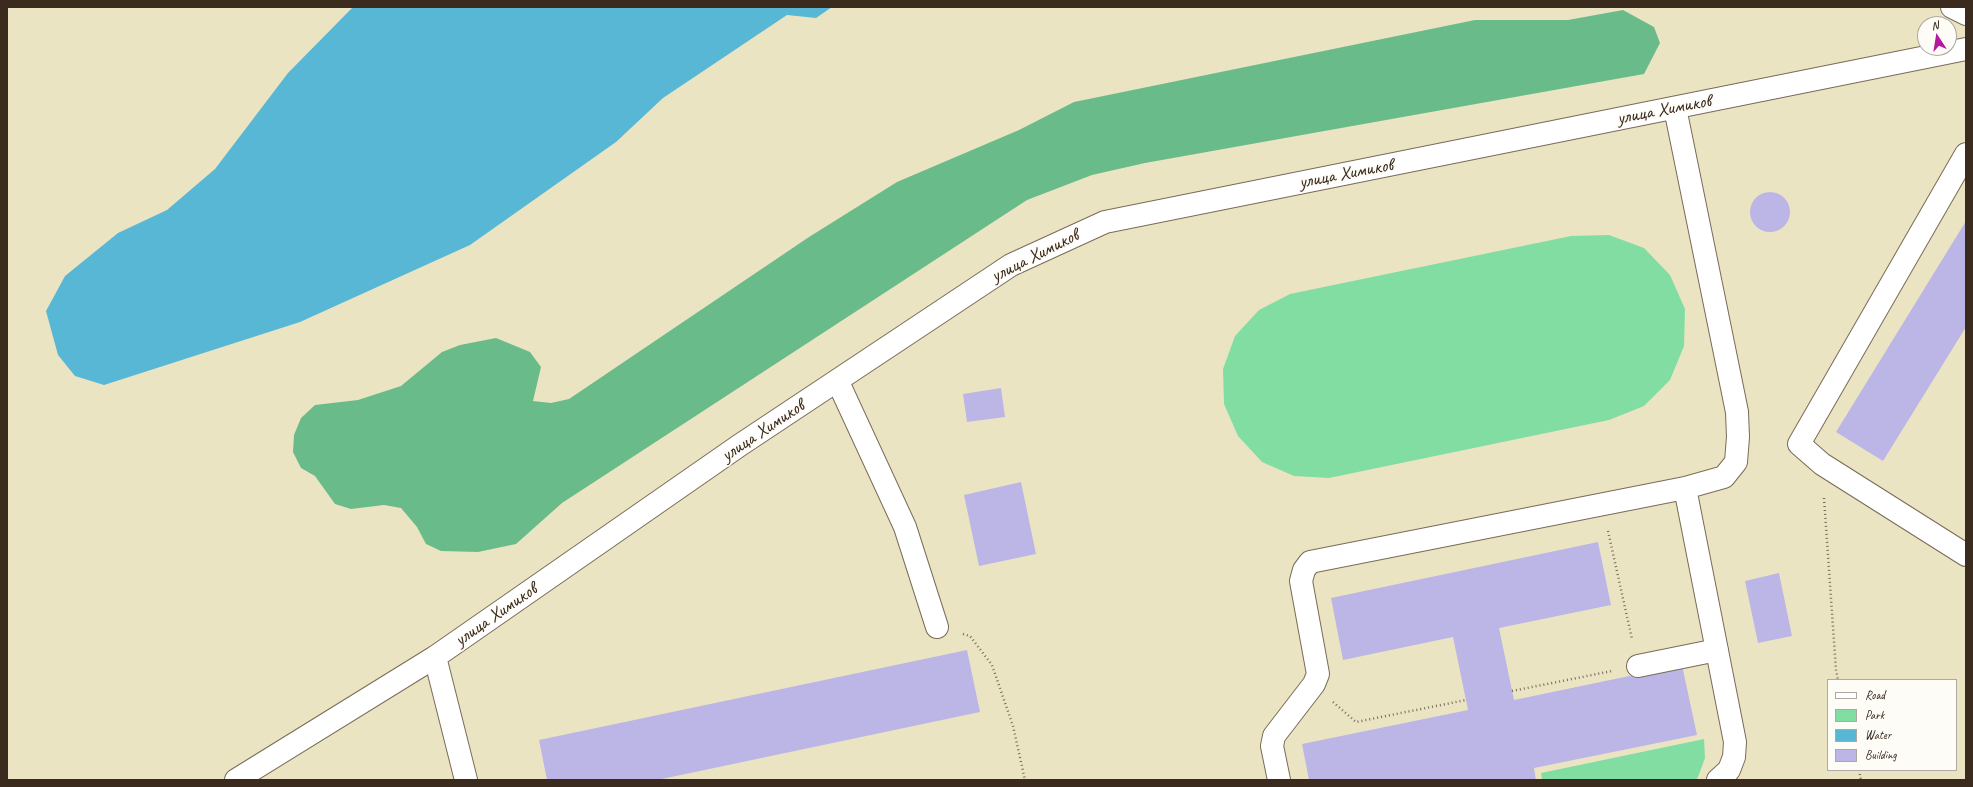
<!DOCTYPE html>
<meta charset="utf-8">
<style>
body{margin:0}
#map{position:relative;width:1973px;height:787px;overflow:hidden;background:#ebe4c3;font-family:Caveat,sans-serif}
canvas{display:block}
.frame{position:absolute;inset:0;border:8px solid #3b2a1e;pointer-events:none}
.legend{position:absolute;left:1827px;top:679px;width:130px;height:92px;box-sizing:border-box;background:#fdfcf7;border:1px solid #afa8a0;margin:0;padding:5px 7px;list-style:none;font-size:12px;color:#3b2a1e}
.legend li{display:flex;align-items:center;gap:8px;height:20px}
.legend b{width:20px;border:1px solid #afa8a0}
.north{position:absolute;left:1917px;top:16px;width:40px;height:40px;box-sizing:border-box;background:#fdfcf7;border:1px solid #afa8a0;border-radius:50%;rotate:348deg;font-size:11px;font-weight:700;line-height:16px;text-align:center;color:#3b2a1e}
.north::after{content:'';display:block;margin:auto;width:14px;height:18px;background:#b5179e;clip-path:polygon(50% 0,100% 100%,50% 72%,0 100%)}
</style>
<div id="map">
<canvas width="1973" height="787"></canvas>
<div class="frame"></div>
<ul class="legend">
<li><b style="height:5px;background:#fff"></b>Road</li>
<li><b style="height:11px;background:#82dda3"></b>Park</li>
<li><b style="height:11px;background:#57b7d5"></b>Water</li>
<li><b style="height:11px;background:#bcb6e6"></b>Building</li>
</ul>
<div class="north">N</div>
</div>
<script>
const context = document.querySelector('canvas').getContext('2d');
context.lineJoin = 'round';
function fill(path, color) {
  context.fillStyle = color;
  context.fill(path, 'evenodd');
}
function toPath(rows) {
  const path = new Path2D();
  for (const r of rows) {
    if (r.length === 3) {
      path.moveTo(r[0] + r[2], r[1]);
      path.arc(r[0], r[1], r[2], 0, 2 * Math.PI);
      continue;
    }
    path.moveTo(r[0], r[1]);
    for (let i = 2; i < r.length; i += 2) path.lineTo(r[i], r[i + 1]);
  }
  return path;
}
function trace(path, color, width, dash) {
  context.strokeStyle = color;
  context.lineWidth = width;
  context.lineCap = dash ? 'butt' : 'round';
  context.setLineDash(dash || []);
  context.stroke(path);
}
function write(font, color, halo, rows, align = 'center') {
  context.font = font + ' Caveat,sans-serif';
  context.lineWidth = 3.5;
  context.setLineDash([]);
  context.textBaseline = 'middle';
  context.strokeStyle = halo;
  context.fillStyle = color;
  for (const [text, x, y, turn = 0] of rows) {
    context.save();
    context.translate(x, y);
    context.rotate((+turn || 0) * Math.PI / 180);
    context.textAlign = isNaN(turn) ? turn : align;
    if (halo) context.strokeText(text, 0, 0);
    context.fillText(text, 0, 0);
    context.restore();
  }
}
const green = toPath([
 [1609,235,1644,248,1670,275,1685,309,1684,346,1670,380,1644,406,1609,420,1329,478,1294,476,1262,462,1238,436,1224,404,1223,369,1235,336,1259,310,1290,294,1571,236],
 [1704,739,1705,758,1698,777,1696,780,1542,780,1541,773]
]);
const forest = toPath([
 [1623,10,1654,27,1660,43,1644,74,1145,163,1092,175,1027,200,562,503,516,544,478,552,441,551,426,544,417,527,401,508,384,505,351,509,335,504,315,476,301,468,293,452,294,435,301,418,315,405,358,400,401,386,442,352,460,345,496,338,530,352,541,367,533,401,551,403,569,399,809,237,897,182,1019,130,1074,102,1475,20,1568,20]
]);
const water = toPath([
 [353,7,832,7,816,18,787,15,663,98,616,142,470,245,300,322,104,385,75,376,58,355,46,311,65,276,118,233,167,210,215,169,288,73]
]);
const building = toPath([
 [1770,212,20],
 [1966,221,1966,327,1883,461,1836,432],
 [1001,388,1005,417,967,422,963,394],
 [1021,482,1036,554,979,566,964,495],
 [1598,542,1611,605,1499,628,1514,700,1682,665,1697,735,1534,768,1536,780,1309,780,1302,744,1468,710,1453,637,1343,660,1331,598],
 [1779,573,1792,636,1758,643,1745,581],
 [967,650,980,712,657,780,547,780,539,740]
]);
const path = toPath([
 [1824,498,1836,670,1838,680],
 [1608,531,1632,639],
 [963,634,970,636,992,665,1013,726,1025,780],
 [1512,691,1612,671],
 [1333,702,1356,722,1466,700],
 [1859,770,1861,780]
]);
const minor = toPath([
 [1952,7,1966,14],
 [1966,154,1799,444,1822,464,1966,555],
 [838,382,905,527,937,627],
 [1685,488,1735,742,1734,757,1729,770,1718,780],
 [435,657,466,780],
 [1638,666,1717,650],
 [236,780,435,657,740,445,1011,265,1105,222,1966,49],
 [1279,780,1272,746,1274,736,1314,684,1318,674,1301,581,1304,570,1310,562,1685,488,1724,477,1736,462,1738,437,1737,412,1675,108]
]);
const streetNames = [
 ["улица Химиков",1664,110,-11],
 ["улица Химиков",1346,174,-11],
 ["улица Химиков",1035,256,-27],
 ["улица Химиков",763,431,-34],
 ["улица Химиков",496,615,-35]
];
fill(green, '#82dda3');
fill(forest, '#69bc89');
fill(water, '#57b7d5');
fill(building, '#bcb6e6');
trace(minor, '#796b58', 24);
trace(path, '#796b58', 2.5, [1, 3]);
trace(minor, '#fff', 22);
write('19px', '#3b2a1e', '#fdfcf7', streetNames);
</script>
